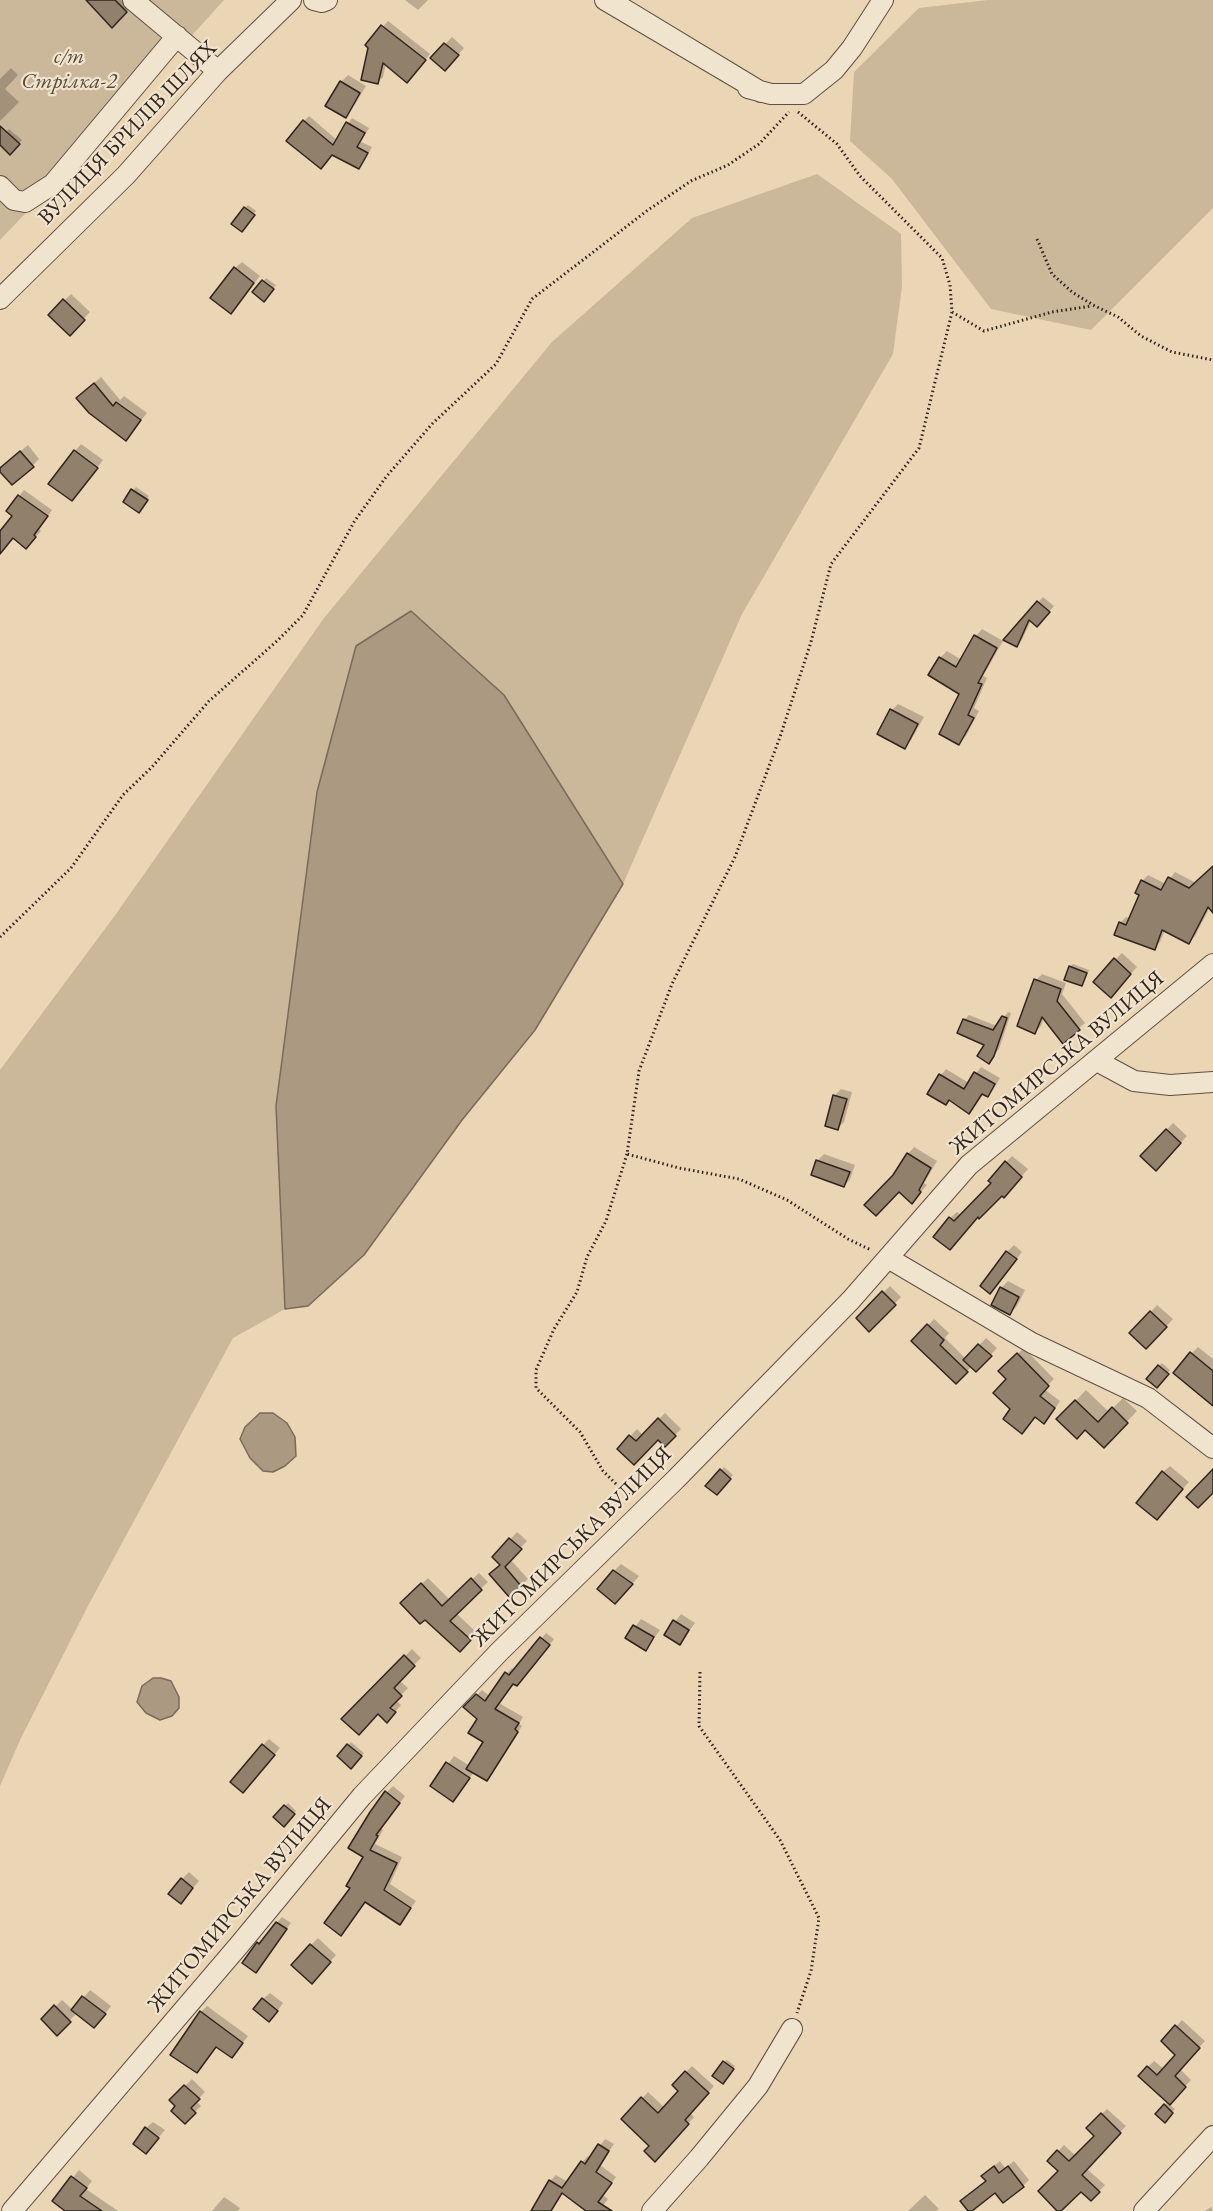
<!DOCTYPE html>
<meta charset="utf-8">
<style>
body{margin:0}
canvas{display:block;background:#ead5b4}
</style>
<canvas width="1213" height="2211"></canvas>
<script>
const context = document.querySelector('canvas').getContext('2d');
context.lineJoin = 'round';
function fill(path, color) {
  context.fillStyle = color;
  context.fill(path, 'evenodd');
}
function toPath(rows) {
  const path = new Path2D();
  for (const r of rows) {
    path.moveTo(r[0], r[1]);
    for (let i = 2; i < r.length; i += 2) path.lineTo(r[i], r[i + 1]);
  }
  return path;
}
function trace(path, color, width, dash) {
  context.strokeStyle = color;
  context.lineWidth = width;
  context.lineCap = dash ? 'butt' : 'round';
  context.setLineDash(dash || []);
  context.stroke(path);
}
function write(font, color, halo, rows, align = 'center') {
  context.font = font + ' "EB Garamond",serif';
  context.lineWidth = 4.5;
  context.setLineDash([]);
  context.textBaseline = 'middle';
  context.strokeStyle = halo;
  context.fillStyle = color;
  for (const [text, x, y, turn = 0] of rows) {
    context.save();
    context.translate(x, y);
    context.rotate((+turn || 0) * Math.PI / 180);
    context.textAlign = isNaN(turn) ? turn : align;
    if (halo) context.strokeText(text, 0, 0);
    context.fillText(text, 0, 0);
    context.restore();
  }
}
const green = toPath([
 [0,0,224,0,128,106,0,240],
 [988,0,1213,0,1213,208,1091,330,991,309,892,179,850,141,854,72,919,8],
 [817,174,901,234,902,286,893,354,742,614,623,884,504,695,276,1106,285,1309,233,1338,89,1604,21,1738,0,1786,0,1070,116,914,324,618,552,342,692,218]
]);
const water = toPath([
 [411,611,504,695,623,884,535,1030,462,1120,364,1255,308,1306,285,1309,276,1106,317,792,356,646,411,611],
 [260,1413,273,1413,287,1423,295,1437,296,1456,285,1466,273,1472,263,1471,250,1458,240,1439,245,1427,260,1413],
 [153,1678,161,1678,171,1681,179,1697,179,1708,172,1716,160,1720,146,1713,137,1702,142,1686,153,1678]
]);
const shadow = toPath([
 [88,0,128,0,133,5,112,26],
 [405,0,428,0,418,10],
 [388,21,430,54,412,76,386,64,383,77,378,82,370,47,367,45],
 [452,37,464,48,452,62,432,58],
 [11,68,18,75,5,89,19,102,0,121,0,79],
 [348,75,366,86,352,109,345,116,341,82],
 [309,116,337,140,352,118,369,128,361,142,372,147,364,162,359,167,333,153,304,121],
 [9,129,22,140,10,153,0,143,0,139],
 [248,205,256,211,245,227,245,208],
 [242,262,260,276,237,305,235,268],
 [266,278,276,285,267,297,254,292],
 [71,294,90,312,70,334,50,315],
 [101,377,120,400,124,396,147,413,132,432,85,391],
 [81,444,103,460,78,493,75,451],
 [28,445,39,459,33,465,7,463],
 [136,487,149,496,142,508,125,502],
 [24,490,52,510,39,529,41,531,32,541,14,536,0,547,0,534,15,515,8,511],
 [1043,597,1054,606,1042,620,1031,620,1022,640,1017,645,1005,640],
 [982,629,1003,641,983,676,987,678,974,708,979,711,966,736,959,743,961,693,940,658,947,651,962,660,976,636],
 [898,704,924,717,911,740,905,747,892,710],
 [1213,868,1213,911,1210,907,1195,936,1189,942,1165,930,1160,942,1154,948,1120,923,1126,917,1130,918,1141,894,1142,881,1148,875,1166,884,1175,872,1196,883],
 [1122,953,1137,967,1117,989,1115,960],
 [1073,964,1089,970,1082,985,1070,967],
 [1042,974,1066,983,1062,994,1085,1023,1063,1041,1044,1018,1041,1026,1035,1032,1036,980],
 [1008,1012,1011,1013,999,1049,989,1062,986,1044,964,1020,969,1015,997,1026],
 [981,1067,1000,1078,993,1090,987,1096,984,1093,969,1112,950,1099,946,1104,941,1075,946,1069,969,1083],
 [841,1089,852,1092,844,1122,838,1128,834,1096],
 [1173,1123,1187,1136,1156,1169,1142,1156],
 [914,1147,937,1161,924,1183,927,1185,918,1195,895,1176,908,1154],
 [824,1154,855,1165,850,1179,844,1186,817,1161],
 [1012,1156,1028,1169,1011,1189,1002,1194,978,1216,956,1242,950,1218,957,1212,961,1215,993,1183,1006,1162],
 [1014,1245,1022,1252,990,1292,1007,1252],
 [1008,1281,1025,1290,1017,1306,1010,1313,1001,1288],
 [890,1286,901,1297,869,1330,858,1318],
 [1157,1305,1173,1319,1153,1341,1151,1312],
 [934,1319,949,1333,945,1338,966,1359,986,1338,997,1348,976,1370,972,1366,956,1382,913,1341],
 [1198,1347,1213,1359,1213,1405,1192,1353],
 [1024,1348,1054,1379,1044,1389,1060,1401,1050,1416,1036,1416,1022,1432,1012,1409,1008,1379,1000,1371],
 [1162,1363,1170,1370,1160,1383,1159,1366],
 [1086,1390,1109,1412,1123,1398,1137,1411,1104,1446,1085,1428,1058,1419],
 [665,1413,681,1429,665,1445,658,1438,619,1448,637,1429,643,1435],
 [1170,1466,1189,1482,1163,1511,1163,1472],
 [724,1467,733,1475,717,1493,708,1486],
 [517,1532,527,1541,510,1559,528,1579,510,1596,502,1564,494,1557],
 [621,1564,639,1576,622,1596,614,1571],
 [479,1573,488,1582,456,1613,476,1632,460,1650,425,1618,402,1603,428,1578,450,1600],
 [681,1614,695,1623,680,1643,666,1634],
 [641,1619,660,1630,646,1649,627,1638],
 [546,1633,554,1639,522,1679,514,1683,499,1703,523,1717,519,1724,522,1726,492,1774,486,1779,474,1772,453,1800,432,1786,454,1756,470,1766,485,1742,479,1718,465,1707,482,1690,490,1696,507,1673,512,1668,515,1671],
 [412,1649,421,1658,399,1680,408,1688,396,1700,401,1705,393,1714,378,1712,344,1719],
 [269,1739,280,1748,249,1784,263,1745],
 [351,1742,364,1753,351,1767,339,1756],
 [393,1786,405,1796,381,1828,383,1830,375,1844,402,1857,390,1884,416,1901,400,1923,366,1901,341,1934,352,1888,387,1792],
 [288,1803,296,1811,284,1825,275,1817],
 [189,1872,199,1881,187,1895,182,1879],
 [282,1917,291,1923,255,1971,258,1943],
 [318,1938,336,1955,318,1975,311,1945],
 [90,1990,111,2006,101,2019,77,2013,57,2033,43,2019,62,2000,73,2010],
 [270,1993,283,2003,276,2013,263,1999],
 [207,2006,248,2036,232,2057,217,2046,197,2072,201,2012],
 [1182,2020,1205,2041,1180,2069,1191,2080,1169,2104,1175,2109,1164,2121,1157,2114,1168,2101,1148,2067,1154,2061,1164,2069,1177,2054,1163,2041],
 [727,2060,735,2066,725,2079,724,2062],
 [692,2066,714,2086,690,2113,694,2117,661,2153,651,2146,623,2119,648,2092,665,2108,680,2091,686,2072],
 [192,2079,205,2092,196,2101,201,2106,185,2122,171,2100],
 [1107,2109,1126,2126,1086,2168,1105,2185,1091,2199,1049,2161,1064,2145,1076,2156,1096,2136,1088,2128],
 [153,2122,165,2130,146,2152,146,2128],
 [605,2139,614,2144,600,2165,616,2177,603,2195,608,2199,599,2211,589,2211,563,2192,552,2211,532,2211,550,2181,556,2175,568,2182,582,2162,588,2156,591,2158],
 [1000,2161,1005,2168,1014,2161,1029,2180,1023,2186,987,2180,989,2170],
 [79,2170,92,2181,86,2189,118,2211,67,2211,54,2201],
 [925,2195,939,2209,936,2211,908,2211],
 [224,2197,240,2208,238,2211,212,2211],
 [1211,2207,1213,2211,1205,2211]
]);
const building = toPath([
 [86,0,115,0,127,12,112,28,86,0],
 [381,25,426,60,407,83,383,63,378,84,361,80,368,48,365,45,381,25],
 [444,43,459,55,445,71,430,58,444,43],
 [340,81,360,93,346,118,325,106,340,81],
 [303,120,333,145,346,122,365,133,357,147,368,153,359,169,332,155,321,169,286,141,303,120],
 [0,126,20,144,10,155,0,145,0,126],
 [244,207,255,215,242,232,231,224,244,207],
 [234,267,254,283,231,314,210,298,234,267],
 [262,280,274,289,264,302,252,292,262,280],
 [63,299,85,320,70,336,48,315,63,299],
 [94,383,113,406,116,402,141,420,126,441,89,413,76,398,94,383],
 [74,450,98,468,72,501,48,484,74,450],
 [20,451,34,467,12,485,0,472,0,468,20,451],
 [131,489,148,500,139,513,123,502,131,489],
 [18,495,48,516,34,535,36,537,26,549,13,538,0,554,0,531,12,516,6,511,18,495],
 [1037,601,1050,612,1037,627,1029,620,1017,647,1003,640,1037,601],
 [974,635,997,648,978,683,982,684,968,715,974,718,959,745,939,734,959,694,928,675,939,657,956,667,974,635],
 [890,709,918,724,905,749,877,734,890,709],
 [1213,866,1213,913,1208,907,1189,944,1162,930,1155,950,1114,935,1119,922,1126,925,1139,895,1135,893,1141,880,1161,890,1168,877,1189,888,1213,866],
 [1114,958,1131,974,1111,998,1093,982,1114,958],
 [1069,966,1087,973,1082,986,1064,980,1069,966],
 [1034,979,1061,989,1057,1001,1080,1030,1063,1044,1042,1017,1035,1034,1017,1026,1034,979],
 [1002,1016,1007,1018,994,1056,989,1064,977,1056,984,1045,957,1033,963,1019,993,1030,1002,1016],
 [974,1072,995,1084,988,1097,982,1094,969,1114,949,1100,946,1105,927,1094,939,1074,964,1089,974,1072],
 [833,1095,847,1099,838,1130,825,1126,833,1095],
 [1166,1129,1181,1143,1156,1171,1140,1156,1166,1129],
 [907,1153,931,1168,919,1190,921,1192,912,1204,899,1192,876,1216,864,1205,893,1175,907,1153],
 [816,1160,850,1172,844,1187,811,1175,816,1160],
 [1005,1161,1022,1177,1004,1198,1002,1196,979,1219,978,1217,950,1250,933,1237,949,1217,954,1221,991,1183,988,1181,1005,1161],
 [1006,1251,1017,1259,990,1294,980,1286,1006,1251],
 [1000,1287,1019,1297,1010,1315,991,1305,1000,1287],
 [882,1291,896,1305,869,1332,856,1318,882,1291],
 [1150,1311,1167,1327,1146,1349,1129,1333,1150,1311],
 [927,1324,944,1340,940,1345,968,1372,956,1384,911,1341,927,1324],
 [978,1344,992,1356,976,1372,963,1360,978,1344],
 [1190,1352,1213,1371,1213,1406,1173,1373,1190,1352],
 [1017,1353,1049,1386,1040,1396,1055,1408,1044,1424,1035,1417,1022,1434,1003,1419,1010,1409,993,1393,1006,1379,998,1371,1017,1353],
 [1158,1365,1169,1374,1157,1388,1146,1379,1158,1365],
 [1075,1400,1098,1422,1112,1407,1128,1423,1104,1448,1085,1430,1077,1439,1056,1419,1075,1400],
 [658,1418,676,1436,665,1447,658,1440,634,1465,617,1449,629,1435,636,1441,658,1418],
 [720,1469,731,1479,717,1495,705,1486,720,1469],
 [1213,1469,1213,1493,1198,1508,1186,1497,1213,1469],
 [1162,1471,1183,1489,1157,1520,1136,1503,1162,1471],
 [509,1538,522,1549,505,1567,522,1587,510,1598,489,1574,500,1565,492,1557,509,1538],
 [613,1570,633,1584,615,1604,597,1589,613,1570],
 [471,1578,482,1590,450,1621,471,1640,460,1652,425,1620,420,1624,400,1603,421,1583,442,1606,471,1578],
 [673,1620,689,1630,680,1645,664,1635,673,1620],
 [633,1625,654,1637,646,1651,625,1638,633,1625],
 [540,1637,550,1645,517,1686,513,1684,495,1709,519,1723,515,1729,518,1732,487,1781,466,1769,483,1742,468,1733,477,1719,463,1707,476,1694,485,1701,505,1672,509,1675,540,1637],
 [404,1655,415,1666,394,1688,402,1696,390,1708,396,1712,387,1723,378,1714,359,1735,341,1719,404,1655],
 [262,1744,275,1755,243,1793,230,1782,262,1744],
 [347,1744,362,1756,351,1769,337,1756,347,1744],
 [446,1762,470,1778,453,1802,430,1786,446,1762],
 [385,1791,400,1803,376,1835,378,1836,370,1850,397,1863,384,1890,411,1908,400,1925,365,1902,341,1936,324,1923,350,1888,346,1886,363,1857,348,1848,370,1812,385,1791],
 [284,1805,295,1814,284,1827,273,1817,284,1805],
 [181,1878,193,1888,181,1904,168,1894,181,1878],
 [276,1922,287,1929,256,1973,242,1963,257,1942,259,1944,276,1922],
 [310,1944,331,1962,312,1984,291,1965,310,1944],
 [82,1996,106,2014,94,2028,71,2010,82,1996],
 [262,1998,278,2011,269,2022,253,2009,262,1998],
 [54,2005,71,2022,57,2036,41,2019,54,2005],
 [200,2011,243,2043,232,2058,216,2047,197,2073,170,2055,200,2011],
 [1175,2025,1200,2048,1175,2076,1186,2087,1170,2105,1138,2076,1147,2066,1157,2075,1175,2055,1161,2041,1175,2025],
 [723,2061,734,2069,723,2084,712,2076,723,2061],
 [685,2071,709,2093,685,2120,689,2124,655,2162,644,2151,649,2146,621,2119,641,2097,658,2113,678,2091,672,2085,685,2071],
 [184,2085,200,2099,191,2108,196,2113,185,2124,171,2111,175,2106,169,2100,184,2085],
 [1164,2104,1173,2113,1165,2123,1155,2114,1164,2104],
 [1101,2113,1121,2133,1082,2175,1100,2192,1091,2201,1081,2192,1061,2211,1057,2211,1038,2191,1058,2171,1047,2161,1057,2150,1069,2161,1094,2136,1086,2128,1101,2113],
 [145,2127,159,2138,146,2154,133,2144,145,2127],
 [598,2144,609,2151,596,2172,612,2183,598,2202,612,2211,586,2211,562,2193,551,2211,531,2211,549,2180,562,2188,581,2161,585,2164,598,2144],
 [994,2166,999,2173,1008,2166,1024,2187,1003,2203,995,2193,972,2211,968,2211,960,2201,986,2181,981,2176,994,2166],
 [71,2176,87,2188,80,2196,102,2211,65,2211,52,2201,71,2176]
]);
const path = toPath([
 [798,112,837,144,860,176,942,258,950,285,952,312,919,448,831,564,811,642,780,737,735,857,672,984,639,1071,627,1154,679,1168,739,1179,787,1200,848,1239,871,1250],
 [1037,239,1052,274,1072,292,1093,305,1118,317,1141,336,1172,352,1213,360],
 [952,312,984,331,1052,312,1091,306],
 [0,937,71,868,123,795,152,767,209,701,277,641,303,615,354,522,386,477,432,424,496,364,532,299,648,210,691,181,728,165,759,144,789,112],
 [627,1154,606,1221,587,1257,577,1292,554,1329,536,1370,536,1388,580,1432,603,1471,623,1491,632,1496],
 [700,1672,699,1726,780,1840,819,1918,811,1971,797,2013]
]);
const street = toPath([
 [133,0,218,71],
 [314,0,322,2,327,0],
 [605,0,761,92,609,0],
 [748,88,771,94,804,94,834,70,852,48,883,0],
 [0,186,14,200,25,202,53,184,177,36],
 [0,299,126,175,218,71,291,0],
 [1097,1061,1134,1081,1170,1085,1213,1082],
 [888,1258,1032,1343,1148,1398,1213,1448],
 [12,2211,240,1944,362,1796,500,1651,676,1479,851,1300,969,1165,1213,964],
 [652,2211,699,2158,758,2086,792,2029],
 [1144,2211,1213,2136]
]);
const parkNames = [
 ["с/т",69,57],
 ["Стрілка-2",69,82]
];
const streetNames = [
 ["ВУЛИЦЯ БРИЛІВ ШЛЯХ",128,133,-46],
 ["ЖИТОМИРСЬКА ВУЛИЦЯ",1057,1063,-40],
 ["ЖИТОМИРСЬКА ВУЛИЦЯ",572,1547,-45],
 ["ЖИТОМИРСЬКА ВУЛИЦЯ",240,1905,-50]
];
fill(green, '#cbb79a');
fill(water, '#ab9981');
trace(water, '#7a6a59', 1.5);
fill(shadow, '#0003');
fill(building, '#91806c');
trace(building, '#31241e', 1.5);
trace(street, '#5f5044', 22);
trace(path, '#31241e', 3, [1.5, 3]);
trace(street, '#f1e4ce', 20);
write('italic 22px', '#58493d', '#f1e4ce', parkNames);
write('22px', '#31241e', '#f1e4ce', streetNames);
</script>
